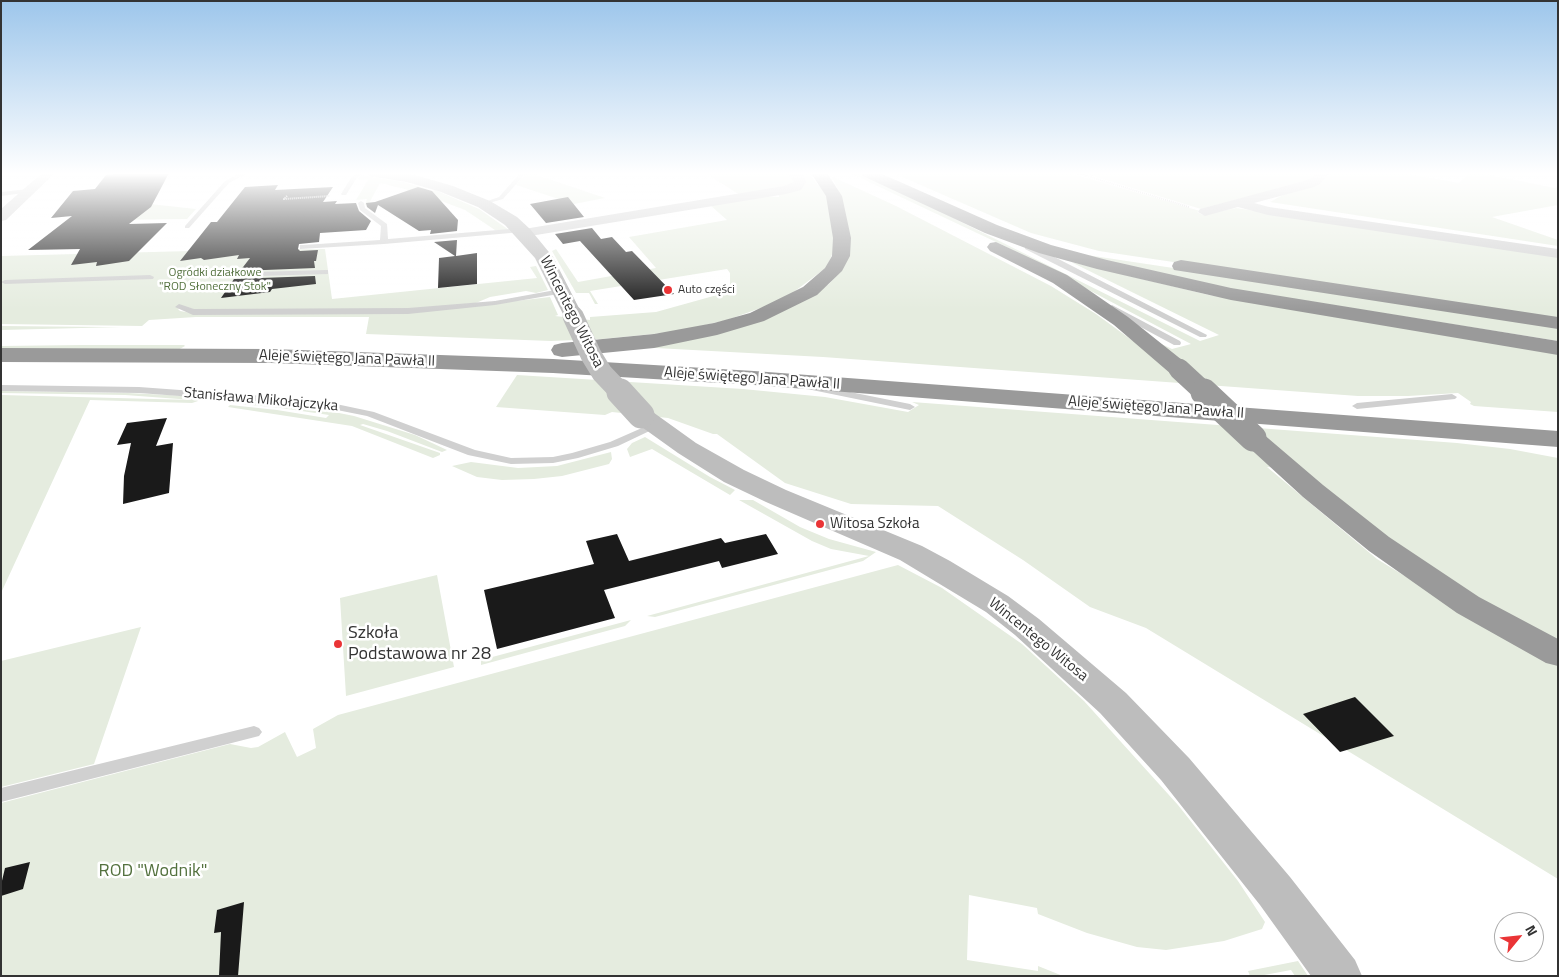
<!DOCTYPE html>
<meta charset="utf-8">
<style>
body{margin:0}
#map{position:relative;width:1559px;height:977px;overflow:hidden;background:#fff;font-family:"Titillium Web",sans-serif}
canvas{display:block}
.frame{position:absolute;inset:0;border:2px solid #333;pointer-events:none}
.north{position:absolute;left:1494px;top:912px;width:50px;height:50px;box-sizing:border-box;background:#fff;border:1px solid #adadad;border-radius:50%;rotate:62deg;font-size:14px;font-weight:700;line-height:20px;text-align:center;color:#333}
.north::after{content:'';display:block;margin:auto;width:18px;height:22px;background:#ea3436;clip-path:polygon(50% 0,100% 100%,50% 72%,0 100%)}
</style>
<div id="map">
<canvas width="1559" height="977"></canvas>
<div class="frame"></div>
<div class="north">N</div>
</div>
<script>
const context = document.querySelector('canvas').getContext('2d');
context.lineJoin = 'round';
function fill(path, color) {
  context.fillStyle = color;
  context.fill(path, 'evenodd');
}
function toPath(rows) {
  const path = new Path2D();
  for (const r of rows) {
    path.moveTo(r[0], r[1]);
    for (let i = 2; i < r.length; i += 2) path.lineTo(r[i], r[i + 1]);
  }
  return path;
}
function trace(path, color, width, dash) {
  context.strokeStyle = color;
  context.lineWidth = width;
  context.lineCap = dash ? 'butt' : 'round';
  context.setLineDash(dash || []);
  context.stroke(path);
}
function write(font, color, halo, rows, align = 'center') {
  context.font = font + ' "Titillium Web",sans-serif';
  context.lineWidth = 5;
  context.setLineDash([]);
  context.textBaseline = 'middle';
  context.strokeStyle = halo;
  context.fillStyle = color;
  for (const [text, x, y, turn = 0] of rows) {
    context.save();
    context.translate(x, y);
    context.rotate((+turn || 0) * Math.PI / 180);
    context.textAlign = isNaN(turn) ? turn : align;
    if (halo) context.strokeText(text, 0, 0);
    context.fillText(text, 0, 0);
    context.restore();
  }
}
const green = toPath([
 [526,173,531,173,605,198,574,204,516,185],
 [705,173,789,173,794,176,794,184,740,195],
 [797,173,809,173,818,185,823,185,827,197,833,230,833,252,827,267,787,297,772,304,727,320,674,332,602,339,551,341,366,334,369,317,196,317,149,320,142,326,1,324,1,256,228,250,325,249,332,299,537,278,530,267,536,266,548,290,536,293,526,291,490,297,476,303,414,309,202,311,184,307,178,309,180,311,198,314,430,311,550,297,558,315,555,316,590,320,590,317,656,312,717,295,730,287,730,273,727,269,590,291,598,304,595,304,589,293,576,293,552,251,556,249,578,282,656,268,629,237,727,220,710,205,706,206,762,196,779,197,779,194,802,186,805,180],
 [850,173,860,173,901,192,1200,341,1219,335,1071,262,1209,295,1558,353,1558,412,1474,406,1470,404,1471,402,1458,393,1408,396,1358,396,823,357,637,347,801,302,829,284,843,268,842,197,831,176,896,206,1051,286,1096,314,1133,341,1153,340,1172,349,1191,344,1015,251],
 [893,173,1070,173,1200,211,1197,212,1203,215,1236,208,1558,256,1558,319,1099,251,1031,233],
 [1083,173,1317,173,1311,180,1201,209],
 [1330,173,1404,173,1459,183,1469,173,1480,173,1555,188,1558,186,1558,205,1492,217,1558,240,1558,246,1270,202,1283,195,1317,184],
 [361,175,403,182,427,189,417,192,380,183,368,205,365,205,367,199,356,200,368,180,358,179],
 [435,190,479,209,509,230,495,230,465,210,423,194],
 [131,202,196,209,187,219,103,220],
 [1087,255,1558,326,1558,341,1219,287,1155,274],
 [1,326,105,327,122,327,1,330],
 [82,345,184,345,185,346,178,350,1,350,1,346],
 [517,375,743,389,825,397,908,412,919,405,912,402,1457,443,1510,449,1558,458,1558,643,1446,583,1296,469,1267,467,1377,559,1447,602,1558,663,1558,879,1146,628,1090,607,1023,560,938,506,851,504,785,483,717,434,713,434,668,418,612,412,605,415,496,407],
 [1,391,128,393,189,396,197,398,198,401,192,403,90,400,1,593,1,395,193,400,125,395,1,393],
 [233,400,309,407,354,416,415,435,447,450,442,452,387,431,363,424,360,425,440,453,440,455,433,458,352,426,228,407,230,405,277,410,326,418,329,415,281,408,232,403],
 [645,437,710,477,735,490,730,495,652,449,630,457,627,449,632,443],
 [611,452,612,459,609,464,562,476,534,479,502,480,477,477,452,466,471,462,518,468,557,466],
 [739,500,753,500,800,527,829,539,876,552,863,561,655,617,647,616,869,556,831,549,812,541],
 [898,565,942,588,1022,644,1084,701,1178,805,1238,881,1265,922,1262,929,1224,941,1166,950,1137,947,1087,933,1038,914,1037,908,969,895,967,960,1038,971,1038,966,1063,976,1,976,1,803,230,744,251,748,258,747,285,732,297,757,316,748,313,729,338,715],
 [437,575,454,667,346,696,340,598],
 [631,620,625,626,481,665,481,660],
 [141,627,94,764,1,787,1,661],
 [1298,961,1308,976,1295,976,1291,970,1259,976,1250,976,1248,971]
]);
const building = toPath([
 [126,173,169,173,151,207,129,224,167,223,129,261,96,266,97,262,71,265,80,249,28,250,72,216,51,218,73,191,95,189,106,175],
 [278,185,275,190,333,187,323,202,337,201,335,204,356,203,359,211,371,221,366,230,320,233,319,242,299,244,298,249,300,251,318,250,316,261,314,261,315,268,240,271,250,258,237,259,239,255,204,260,201,258,180,261,211,222,217,222,245,187],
 [418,187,432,191,458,220,457,231,430,234,431,230,419,231,378,205,375,213,367,207,366,203,375,202],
 [568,197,584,217,546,223,530,204],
 [592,228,601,239,612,237,626,252,632,251,674,294,634,300,580,241,563,244,555,234],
 [457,240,456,256,477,253,477,284,438,288,439,258,455,256,434,242],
 [315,276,316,284,272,289,270,292,221,298,234,279],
 [167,418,156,446,173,443,169,493,123,504,124,476,131,443,117,445,127,423],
 [617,534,629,561,721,538,725,543,766,534,778,554,722,568,719,561,604,590,615,618,497,649,484,590,594,564,586,541],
 [1355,697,1394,736,1340,752,1303,714],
 [30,862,23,889,1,896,1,885,5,868],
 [244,902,238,976,219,976,221,932,214,933,217,910]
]);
const path = toPath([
 [1077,173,1189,207],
 [287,196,284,199,330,196]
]);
const lane = toPath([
 [240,173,248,173,229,183,189,228,185,228,185,226,225,181,240,173],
 [356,173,363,173,356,179,346,195,342,195,341,194,351,178,356,173],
 [520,173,526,173,503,199,482,205,482,203,499,197,520,173],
 [29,189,32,191,31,192,1,196,1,192,29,189],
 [361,201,364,203,365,208,387,224,388,239,522,228,526,230,522,232,384,244,300,249,300,245,303,245,380,240,381,226,360,210,358,203,361,201],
 [1025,245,1031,245,1207,335,1206,337,1200,337,1025,249,1025,245],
 [325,270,328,270,328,274,187,278,183,276,187,274,325,270],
 [150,275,154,277,153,279,5,284,1,282,5,280,150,275],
 [561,289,564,289,564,293,495,305,408,314,193,315,175,307,179,304,194,309,408,308,495,301,561,289],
 [1112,305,1180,341,1181,343,1180,345,1174,345,1109,310,1108,308,1112,305],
 [1,385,139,387,317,400,374,412,475,450,511,458,553,457,572,453,610,442,651,424,655,423,660,426,618,446,578,458,553,463,511,464,468,455,367,416,317,406,139,393,1,391,1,385],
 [815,385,910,404,915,407,910,410,812,390,810,388,815,385],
 [1452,394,1457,397,1455,399,1357,409,1352,406,1357,403,1452,394],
 [254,726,259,728,262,732,259,736,1,802,1,788,254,726]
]);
const street = toPath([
 [42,173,55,173,6,220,1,221,1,209,42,173],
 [787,173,803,174,806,182,801,190,786,194,524,237,519,236,517,233,519,230,524,229,784,186,794,182,787,173],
 [1316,173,1329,173,1320,184,1314,187,1254,203,1269,207,1558,249,1558,258,1268,215,1238,207,1205,216,1198,212,1200,209,1304,181,1312,178,1316,173]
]);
const secondary = toPath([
 [366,173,408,173,453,186,490,201,517,217,530,229,553,257,583,316,580,320,573,322,566,320,535,258,505,225,478,207,441,192,407,182,369,176,366,173],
 [641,408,650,410,696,443,744,470,786,490,922,546,950,561,1008,596,1039,619,1126,693,1189,758,1290,877,1355,960,1362,976,1311,976,1260,905,1161,780,1100,713,1015,635,986,612,900,560,766,502,724,482,678,453,632,420,629,415,632,410,641,408]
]);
const highway = toPath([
 [811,173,827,173,842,196,851,238,850,256,842,271,817,295,764,321,717,335,654,348,562,357,554,355,551,350,554,345,562,343,654,334,714,323,750,313,803,287,825,268,832,256,833,238,826,196,811,173],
 [860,173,880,173,997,225,1051,245,1107,260,1231,288,1558,341,1558,355,1231,300,1097,269,1039,253,985,233,863,176,860,173],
 [996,242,1067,275,1128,317,1187,364,1190,369,1187,374,1179,376,1171,374,1114,325,1053,283,990,251,987,247,990,243,996,242],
 [1181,260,1558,317,1558,329,1174,270,1172,266,1174,262,1181,260],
 [1,348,271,349,553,359,754,371,1558,431,1558,447,754,385,553,373,271,363,1,362,1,348],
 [1253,430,1262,433,1323,485,1389,537,1479,597,1558,639,1558,666,1546,663,1457,613,1369,551,1303,497,1244,443,1240,438,1244,433,1253,430]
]);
const secondaryBridgeFar1 = toPath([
 [573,316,591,355,602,373,621,393]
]);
const secondaryBridge = toPath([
 [620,392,641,415]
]);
const highwayBridgeFar1 = toPath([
 [1179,369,1205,393]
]);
const highwayBridge = toPath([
 [1204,392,1253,438]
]);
const markers = [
 [668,290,5,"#ea3436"],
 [820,524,5,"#ea3436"],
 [338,644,5,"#ea3436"]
];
const farParknames = [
 ["Ogródki działkowe",215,273],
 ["\"ROD Słoneczny Stok\"",215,287]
];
const farPoinames = [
 ["Auto części",678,290]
];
const streetNames = [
 ["Wincentego Witosa",571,312,63],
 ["Aleje świętego Jana Pawła II",347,359,2],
 ["Aleje świętego Jana Pawła II",752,379,4],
 ["Stanisława Mikołajczyka",261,400,5],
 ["Aleje świętego Jana Pawła II",1156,408,4],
 ["Wincentego Witosa",1038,640,39]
];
const poiNames = [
 ["Witosa Szkoła",830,524]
];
const nearPoinames = [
 ["Szkoła",348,634],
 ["Podstawowa nr 28",348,655]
];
const nearParknames = [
 ["ROD \"Wodnik\"",153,872]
];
fill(green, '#e5ecdf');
fill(building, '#1a1a1a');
trace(path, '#cdcdcd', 2, [1, 1]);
fill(lane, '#d0d0d0');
fill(street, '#d0d0d0');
fill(secondary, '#bdbdbd');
fill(highway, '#9a9a9a');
trace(secondaryBridgeFar1, '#bdbdbd', 21);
trace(secondaryBridge, '#bdbdbd', 27);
trace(highwayBridgeFar1, '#9a9a9a', 21);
trace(highwayBridge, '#9a9a9a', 27);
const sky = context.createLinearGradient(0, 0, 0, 310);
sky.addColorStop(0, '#9dc6eb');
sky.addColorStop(0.56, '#fff');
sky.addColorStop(1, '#ffffff00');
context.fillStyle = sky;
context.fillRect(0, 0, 1559, 310);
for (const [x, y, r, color] of markers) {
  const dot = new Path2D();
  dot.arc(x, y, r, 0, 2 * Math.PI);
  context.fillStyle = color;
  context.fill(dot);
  trace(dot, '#fff', 2);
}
write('12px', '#53713e', '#fff', farParknames);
write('12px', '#333', '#fff', farPoinames, 'left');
write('15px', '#333', '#fff', streetNames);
write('15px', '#333', '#fff', poiNames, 'left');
write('18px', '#333', '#fff', nearPoinames, 'left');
write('18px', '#53713e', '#fff', nearParknames);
</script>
